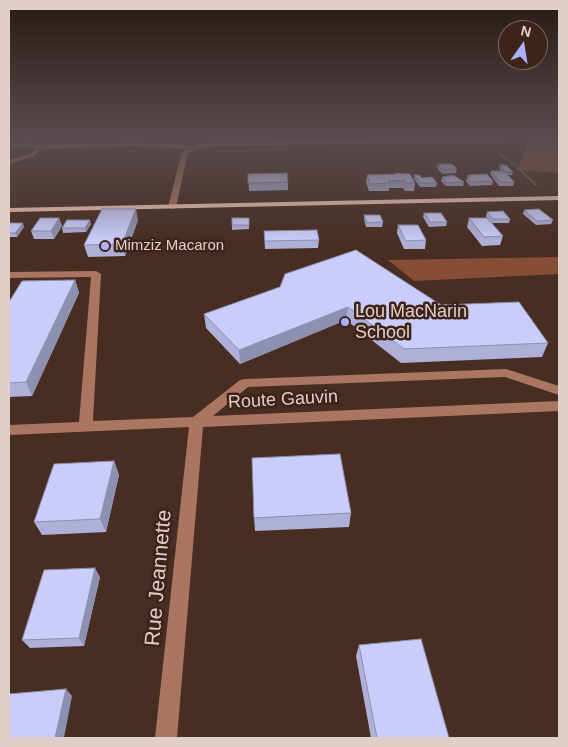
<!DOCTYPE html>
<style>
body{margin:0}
#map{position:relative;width:568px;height:747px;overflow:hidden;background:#482d22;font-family:Arial,sans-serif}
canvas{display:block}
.frame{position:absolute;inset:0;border:10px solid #e0cec8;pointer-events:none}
.north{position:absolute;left:498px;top:20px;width:50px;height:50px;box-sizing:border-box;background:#3d2319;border:1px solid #7e675f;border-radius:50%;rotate:13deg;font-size:14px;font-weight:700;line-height:20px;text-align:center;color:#e0cec8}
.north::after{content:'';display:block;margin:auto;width:18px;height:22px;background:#acaffb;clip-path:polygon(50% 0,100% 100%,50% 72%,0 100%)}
</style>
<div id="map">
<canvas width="568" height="747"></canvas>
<div class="frame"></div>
<div class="north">N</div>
</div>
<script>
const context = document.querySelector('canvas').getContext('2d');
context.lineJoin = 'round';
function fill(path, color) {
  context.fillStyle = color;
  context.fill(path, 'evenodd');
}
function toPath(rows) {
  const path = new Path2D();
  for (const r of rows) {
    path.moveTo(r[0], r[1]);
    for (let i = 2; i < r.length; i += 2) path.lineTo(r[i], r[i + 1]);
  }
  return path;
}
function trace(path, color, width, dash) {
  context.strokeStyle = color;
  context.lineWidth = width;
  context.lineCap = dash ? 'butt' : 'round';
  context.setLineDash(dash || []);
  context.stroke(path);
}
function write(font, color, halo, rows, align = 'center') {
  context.font = font + ' Arial,sans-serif';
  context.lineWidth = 5;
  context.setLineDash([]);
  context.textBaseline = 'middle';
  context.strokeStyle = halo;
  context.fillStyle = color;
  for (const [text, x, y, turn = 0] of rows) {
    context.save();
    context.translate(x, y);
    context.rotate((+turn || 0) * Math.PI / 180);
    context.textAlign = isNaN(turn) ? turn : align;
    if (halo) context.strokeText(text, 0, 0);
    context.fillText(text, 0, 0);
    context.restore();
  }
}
const green = toPath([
 [530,137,559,137,559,173,517,170],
 [559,257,559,274,414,281,388,260]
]);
const path = toPath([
 [498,153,514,164,537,186]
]);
const minor = toPath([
 [31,137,37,137,32,144,35,145,136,142,194,145,214,142,515,137,507,142,214,146,196,149,188,153,176,207,172,209,168,207,182,152,187,149,136,146,42,149,34,156,9,164,9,160,30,154,35,149,28,147,9,148,9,144,26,143,31,137],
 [96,271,101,274,93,421,193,417,240,380,245,379,506,369,559,386,559,395,505,377,248,387,213,416,559,401,559,411,203,427,177,738,155,738,189,427,9,435,9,425,79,422,91,277,9,278,9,272,96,271]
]);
const major = toPath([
 [559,196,559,200,9,212,9,208,559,196]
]);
const wall = toPath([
 [438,164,457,169,456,173,442,174,437,168],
 [500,165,513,172,512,175,508,175,514,182,513,186,499,186,490,174,491,171,501,171,499,168],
 [395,173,415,183,414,191,405,191,403,188,389,188,389,191,369,191,366,182,367,175,395,175],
 [248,174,288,182,288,190,249,191],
 [414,175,437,183,436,187,420,187,414,179],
 [468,175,493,181,492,185,470,186,466,181],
 [442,177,464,182,463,186,446,186,441,181],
 [524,210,553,220,551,224,536,225,523,214],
 [487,212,510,219,509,223,492,223,503,236,500,245,482,246,467,227,469,218,487,218,486,216],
 [424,213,447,222,446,226,429,227,423,217],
 [364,215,383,222,382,227,366,227,364,219],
 [59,218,62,226,54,239,34,239,31,231],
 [249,218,249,229,232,230,232,225],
 [138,220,125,256,88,257,84,245],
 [9,223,24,227,17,237,9,237],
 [91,224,86,232,63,233,62,228],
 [398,225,426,240,425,249,404,249,397,233],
 [264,231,319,240,318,248,265,249],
 [75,280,79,293,32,396,9,397,9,302],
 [280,287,441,305,548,343,542,357,401,363,346,320,240,364,206,328,204,314],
 [114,461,119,475,106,532,42,535,34,522],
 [351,513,349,527,255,531,254,518],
 [100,577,84,646,30,648,22,640],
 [359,645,449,738,371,738,356,656]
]);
const shadedWall = toPath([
 [136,209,138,220,125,256,122,244],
 [59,218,62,226,54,239,51,231],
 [90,220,91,224,86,232,85,228],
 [23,223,24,227,17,237,15,233],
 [75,280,79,293,32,396,26,382],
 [348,307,346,320,240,364,239,350],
 [114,461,119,475,106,532,100,519],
 [95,568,100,577,84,646,79,638],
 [66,689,72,696,64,738,55,738]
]);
const building = toPath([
 [438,164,452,164,457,169,443,170,438,164],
 [500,165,506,165,513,172,505,172,500,165],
 [491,171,504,171,514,182,500,182,491,171],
 [287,173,288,182,248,183,248,174,287,173],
 [395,173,410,174,415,183,406,183,404,180,388,181,390,183,370,184,367,175,396,174,395,173],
 [487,174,493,181,471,182,467,177,470,177,468,175,487,174],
 [414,175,420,175,421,178,432,177,437,183,421,183,414,175],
 [453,175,464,182,446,183,442,177,453,175],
 [102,209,136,209,122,244,84,245,102,209],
 [539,209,553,220,537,221,524,210,539,209],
 [503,211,510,219,493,219,487,212,503,211],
 [424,213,441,213,447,222,430,222,424,213],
 [364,215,380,215,383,222,367,223,364,215],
 [40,218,59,218,51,231,31,231,40,218],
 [232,218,249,218,249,225,232,225,232,218],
 [469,218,487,218,503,236,484,237,469,218],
 [67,220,90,220,85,228,62,228,67,220],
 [9,223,23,223,15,233,9,233,9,223],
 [398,225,418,225,426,240,406,241,398,225],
 [317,230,319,240,265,241,264,231,317,230],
 [356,250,441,305,519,302,548,343,404,349,348,307,239,350,204,314,280,287,285,274,356,250],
 [75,280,26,382,9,383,9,302,22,281,75,280],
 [340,454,351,513,254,518,252,458,340,454],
 [114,461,100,519,34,522,54,464,114,461],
 [95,568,79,638,22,640,44,570,95,568],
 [421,639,449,738,377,738,359,645,421,639],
 [66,689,55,738,9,738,9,694,66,689]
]);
const markers = [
 [105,246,5,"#acaffb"],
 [345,322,5,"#acaffb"]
];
const farPoinames = [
 ["Mimziz Macaron",115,246]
];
const poiNames = [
 ["Lou MacNarin",355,312],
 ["School",355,333]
];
const streetNames = [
 ["Route Gauvin",283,400,-3]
];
const nearStreetnames = [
 ["Rue Jeannette",159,578,-85]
];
fill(green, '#864d37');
trace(path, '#8c756c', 2, [2, 1]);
fill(minor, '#aa7561');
fill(major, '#f4c7b6');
fill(wall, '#aeb0d7');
fill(shadedWall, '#8d90af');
fill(building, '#cacdfa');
trace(building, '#8d90af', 1);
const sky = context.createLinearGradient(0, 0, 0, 242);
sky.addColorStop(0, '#281913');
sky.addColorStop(0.57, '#584c4f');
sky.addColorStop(1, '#584c4f00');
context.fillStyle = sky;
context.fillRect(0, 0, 568, 242);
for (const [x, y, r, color] of markers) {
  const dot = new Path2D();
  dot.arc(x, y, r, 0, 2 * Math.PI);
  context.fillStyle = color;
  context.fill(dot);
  trace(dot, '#3d2319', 2);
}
write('15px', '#e0cec8', '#3d2319', farPoinames, 'left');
write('18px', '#e0cec8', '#3d2319', poiNames, 'left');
write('18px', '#e0cec8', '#3d2319', streetNames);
write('21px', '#e0cec8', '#3d2319', nearStreetnames);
</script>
